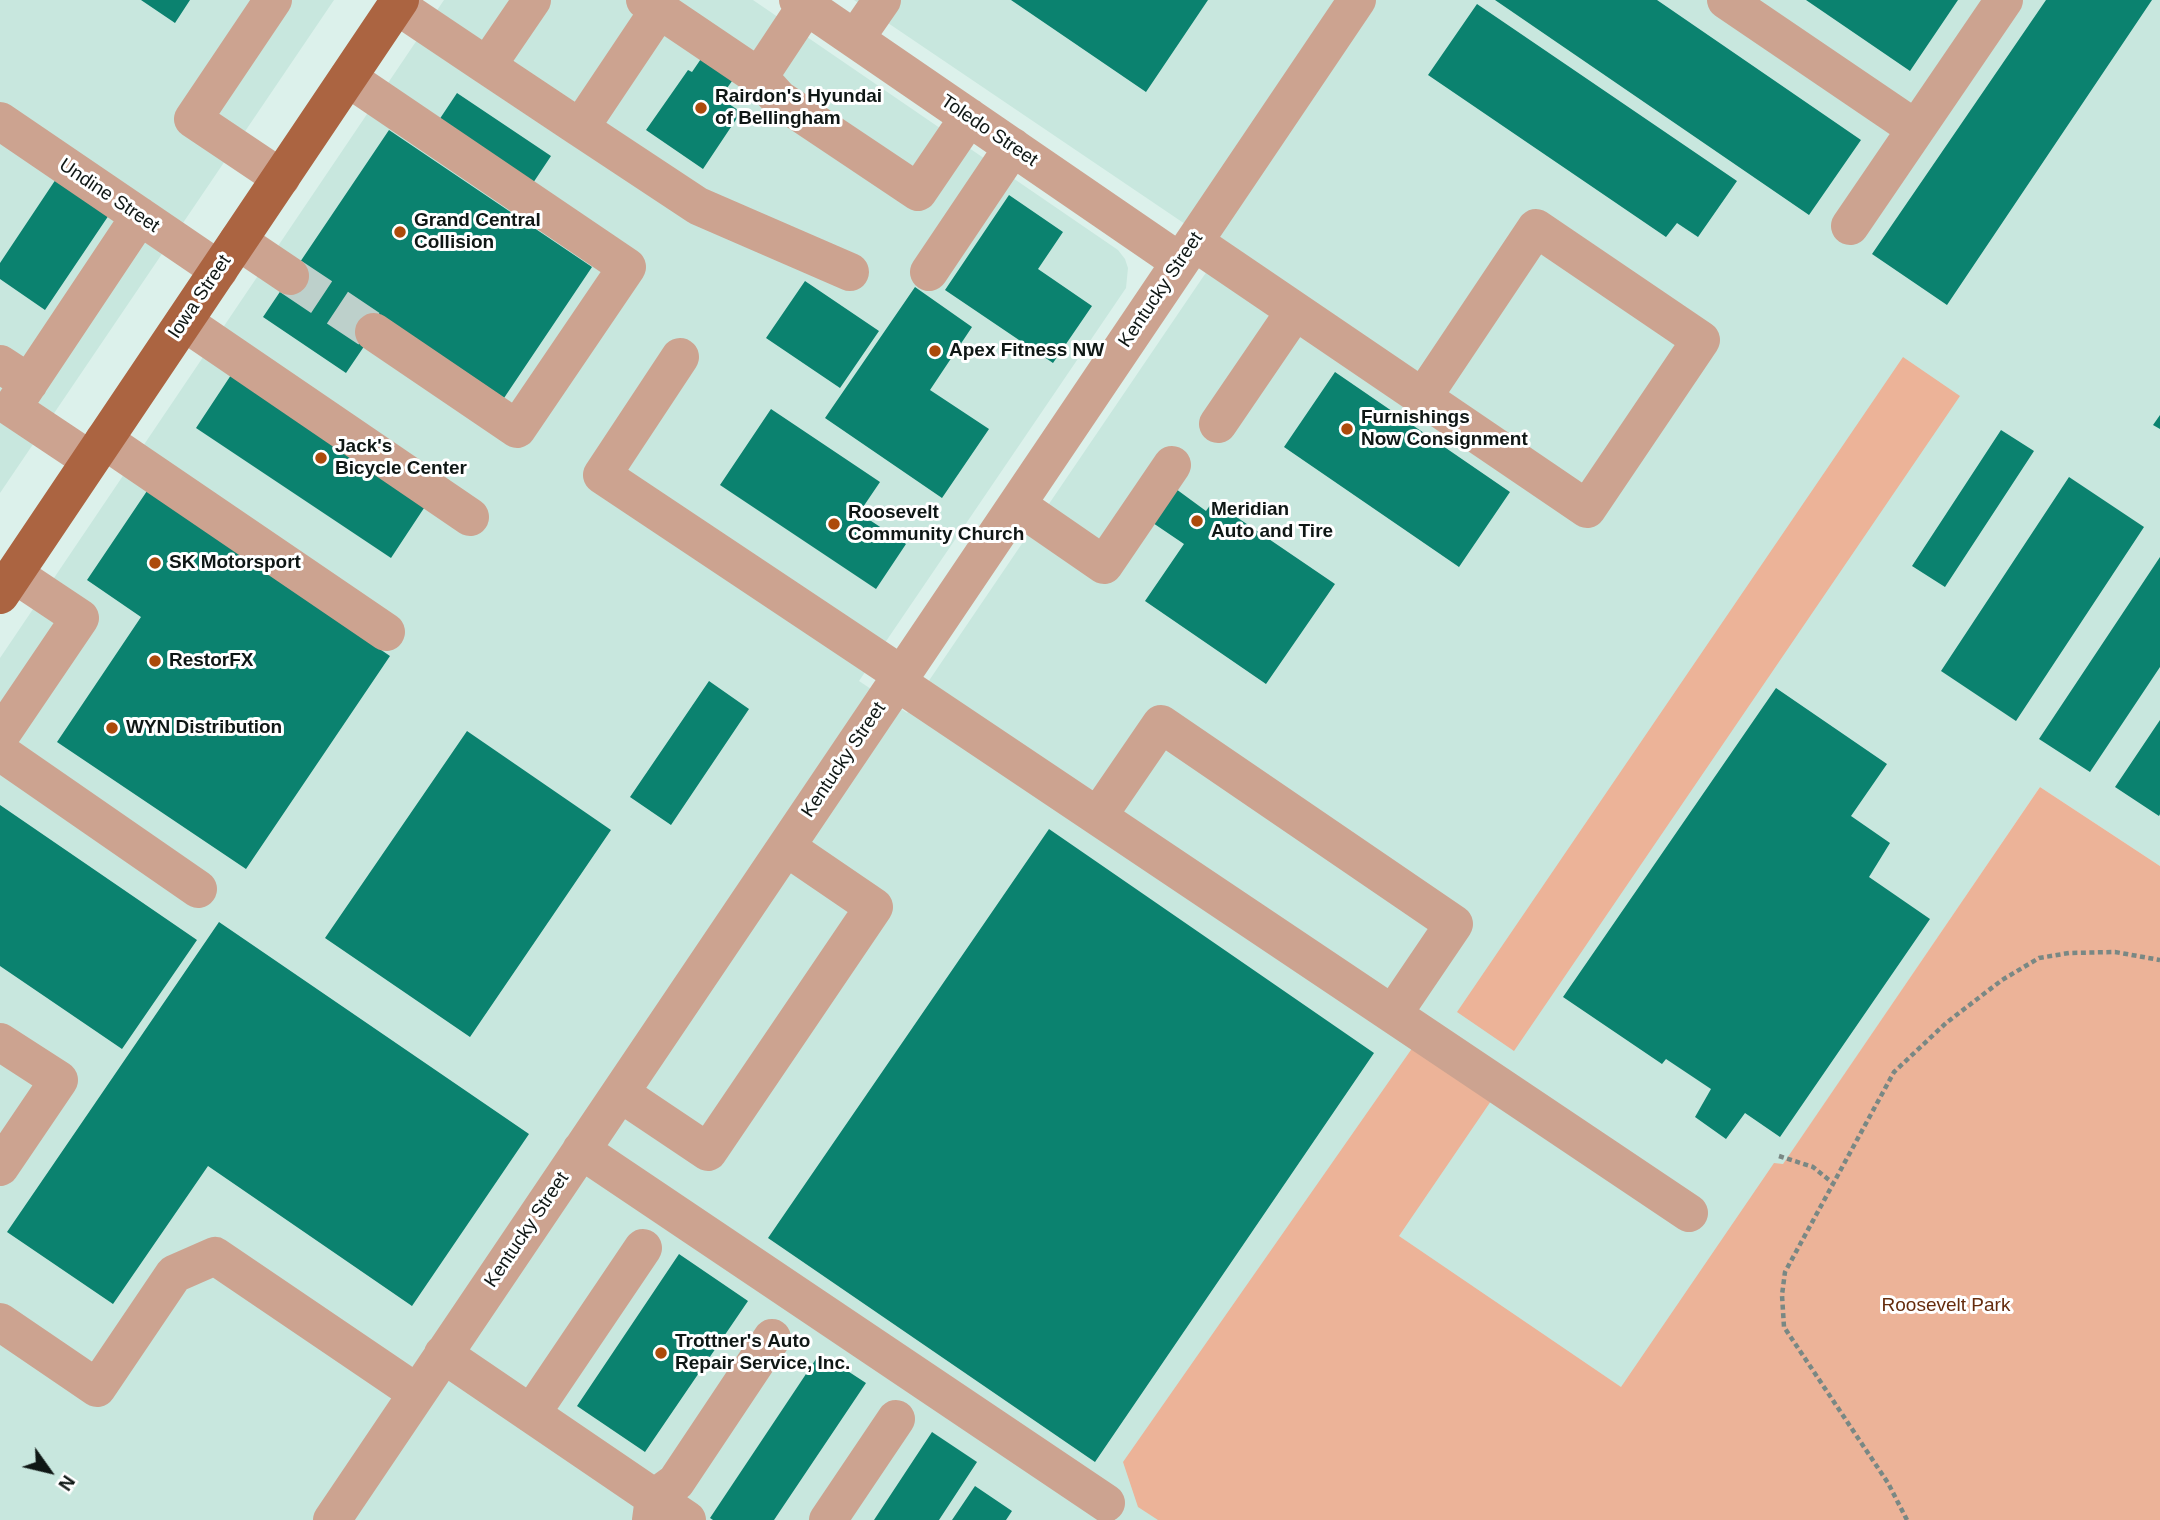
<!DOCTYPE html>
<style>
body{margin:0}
#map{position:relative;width:2160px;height:1520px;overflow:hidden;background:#dcf1eb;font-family:Arial,sans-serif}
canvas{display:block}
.north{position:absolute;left:14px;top:1436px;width:70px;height:70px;-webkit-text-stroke:5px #fff;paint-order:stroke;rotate:124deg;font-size:19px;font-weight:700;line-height:28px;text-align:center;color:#0f1715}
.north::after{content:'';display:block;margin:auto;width:24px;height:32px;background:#0f1715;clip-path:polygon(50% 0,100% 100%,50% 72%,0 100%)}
</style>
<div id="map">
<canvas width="2160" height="1520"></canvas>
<div class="north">N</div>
</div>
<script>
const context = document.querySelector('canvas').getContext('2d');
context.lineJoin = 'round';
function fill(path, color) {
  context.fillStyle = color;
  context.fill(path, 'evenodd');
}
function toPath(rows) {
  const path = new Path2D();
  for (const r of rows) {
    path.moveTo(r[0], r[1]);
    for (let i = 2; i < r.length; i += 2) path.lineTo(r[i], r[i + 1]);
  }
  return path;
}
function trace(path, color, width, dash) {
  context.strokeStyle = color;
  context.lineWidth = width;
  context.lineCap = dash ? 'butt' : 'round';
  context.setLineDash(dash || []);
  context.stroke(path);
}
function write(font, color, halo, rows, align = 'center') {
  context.font = font + ' Arial,sans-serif';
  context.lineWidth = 6;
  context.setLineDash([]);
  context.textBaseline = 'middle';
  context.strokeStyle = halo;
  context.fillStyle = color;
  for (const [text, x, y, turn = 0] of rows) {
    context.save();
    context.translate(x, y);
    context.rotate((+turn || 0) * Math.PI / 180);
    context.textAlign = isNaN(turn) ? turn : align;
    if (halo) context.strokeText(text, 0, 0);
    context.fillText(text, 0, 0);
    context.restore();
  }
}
const built = toPath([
 [0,0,334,0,0,493],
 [444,0,753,0,1118,250,1125,259,1128,268,1126,288,859,681,907,713,1222,249,854,0,2160,0,2160,866,2040,787,1793,1150,1548,1520,0,1520,0,658]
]);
const green = toPath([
 [1903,357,1960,396,1514,1051,1457,1012],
 [2040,787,2160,866,2160,1520,1158,1520,1138,1507,1123,1462,1413,1047,1491,1101,1399,1236,1621,1387,1774,1163,1783,1164]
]);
const building = toPath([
 [141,0,190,0,175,23],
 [1011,0,1208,0,1146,92],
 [1495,0,1657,0,1861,140,1809,215],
 [1806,0,1958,0,1910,71],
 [2046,0,2152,0,1947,305,1872,254],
 [1477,4,1737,181,1698,237,1677,223,1666,237,1428,75],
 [705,53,737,74,720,98,741,112,703,169,646,130,688,70,692,72],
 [457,93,551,156,529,189,435,126],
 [389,130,592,267,504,398,384,317,346,373,263,317],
 [60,173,113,209,45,310,0,279,0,263],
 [1009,195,1063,232,1038,269,1092,306,1053,363,945,290],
 [805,281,879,331,840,388,766,338],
 [915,287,972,327,930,390,989,429,942,498,825,418],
 [233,372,428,502,391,558,196,428],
 [1335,372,1510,492,1459,567,1284,447],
 [771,409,880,482,859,513,906,544,876,589,720,485],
 [2160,415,2160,429,2153,425],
 [2001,430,2034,451,1945,587,1912,566],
 [2069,477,2144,527,2016,721,1941,671],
 [1176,489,1206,511,1213,501,1335,584,1266,684,1145,601,1184,544,1153,523],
 [147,491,390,656,246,869,57,742,141,617,87,580],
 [2160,557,2160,667,2090,772,2039,739],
 [709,681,749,709,671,825,630,797],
 [1776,688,1887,764,1851,816,1890,843,1869,877,1930,919,1780,1137,1745,1113,1726,1139,1695,1117,1711,1089,1666,1059,1662,1064,1563,997],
 [2160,720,2160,814,2159,816,2115,787],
 [467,731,611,830,470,1037,325,938],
 [0,805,197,940,122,1049,0,966],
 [1049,829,1374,1053,1095,1462,768,1238],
 [219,922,529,1134,412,1306,208,1166,113,1304,7,1232],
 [679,1254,748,1301,645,1452,577,1406],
 [820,1353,866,1383,774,1520,713,1520,710,1518],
 [932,1432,977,1462,939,1520,874,1520],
 [975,1486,1012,1511,1006,1520,952,1520]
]);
const minorTunnel = toPath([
 [290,276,374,332]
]);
const path = toPath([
 [1779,1156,1813,1167,1834,1184],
 [1907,1520,1888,1483,1784,1327,1782,1295,1785,1272,1894,1072,1946,1023,2002,980,2039,958,2069,953,2115,952,2160,960]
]);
const minor = toPath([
 [273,0,193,119,281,178],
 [645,0,759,77,779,99,918,192,969,117],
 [798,0,1180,262],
 [1726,0,1916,129],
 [396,5,487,66,532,0],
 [855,39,882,0],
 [487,66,580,128,659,10],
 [759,77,806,6],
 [348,78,627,267,517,429,374,332],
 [0,121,219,270],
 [580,128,698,206,850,272],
 [1850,226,2004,0],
 [238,241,290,276],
 [1194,242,1587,509,1701,340,1536,228,1423,397],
 [929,272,1013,147],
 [184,322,470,517],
 [680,357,602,475,902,675],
 [0,364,29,383],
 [1218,424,1295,311],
 [104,440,386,632],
 [90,460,12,408,140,216],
 [1017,505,1104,565,1172,465],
 [897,682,1689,1213],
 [0,736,80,618,14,574],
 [0,752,198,889],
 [1098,816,1161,724,1454,924,1393,1014],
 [0,1042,59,1080,0,1167],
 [620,1093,708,1152,874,907,786,847],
 [581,1150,1106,1503],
 [0,1322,97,1388,174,1274,215,1256,417,1393],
 [443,1354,687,1520],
 [531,1414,643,1248],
 [332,1520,1357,0],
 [651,1520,654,1498,676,1482,772,1338],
 [828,1520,896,1419]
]);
const major = toPath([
 [0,595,400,0]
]);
const markers = [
 [701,108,7,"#ac4a0b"],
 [400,232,7,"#ac4a0b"],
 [935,351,7,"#ac4a0b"],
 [1347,429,7,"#ac4a0b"],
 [321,458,7,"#ac4a0b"],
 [1197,521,7,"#ac4a0b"],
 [834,524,7,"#ac4a0b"],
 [155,563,7,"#ac4a0b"],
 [155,661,7,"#ac4a0b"],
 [112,728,7,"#ac4a0b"],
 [661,1353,7,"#ac4a0b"]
];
const poiNames = [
 ["Rairdon's Hyundai",715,97],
 ["of Bellingham",715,119],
 ["Grand Central",414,221],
 ["Collision",414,243],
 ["Apex Fitness NW",949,351],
 ["Furnishings",1361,418],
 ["Now Consignment",1361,440],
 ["Jack's",335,447],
 ["Bicycle Center",335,469],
 ["Meridian",1211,510],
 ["Auto and Tire",1211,532],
 ["Roosevelt",848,513],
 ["Community Church",848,535],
 ["SK Motorsport",169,563],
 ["RestorFX",169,661],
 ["WYN Distribution",126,728],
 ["Trottner's Auto",675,1342],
 ["Repair Service, Inc.",675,1364]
];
const streetNames = [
 ["Toledo Street",989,131,34],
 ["Undine Street",109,196,34],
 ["Kentucky Street",1161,290,-56],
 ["Iowa Street",200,297,-56],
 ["Kentucky Street",844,760,-56],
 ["Kentucky Street",527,1230,-56]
];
const parkNames = [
 ["Roosevelt Park",1946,1306]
];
fill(built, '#c8e7de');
fill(green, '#ecb398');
fill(building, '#0b826f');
trace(minorTunnel, '#bdd0cb', 38, [38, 19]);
trace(path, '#798884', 4.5, [5, 3.5]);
trace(minor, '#cca390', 38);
trace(major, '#ab6441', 38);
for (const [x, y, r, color] of markers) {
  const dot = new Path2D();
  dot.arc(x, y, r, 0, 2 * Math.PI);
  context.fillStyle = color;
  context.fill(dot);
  trace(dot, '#fff', 2.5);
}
write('bold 19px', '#0f1715', '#fff', poiNames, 'left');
write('19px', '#0f1715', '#fff', streetNames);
write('19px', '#652c0d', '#fff', parkNames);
</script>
